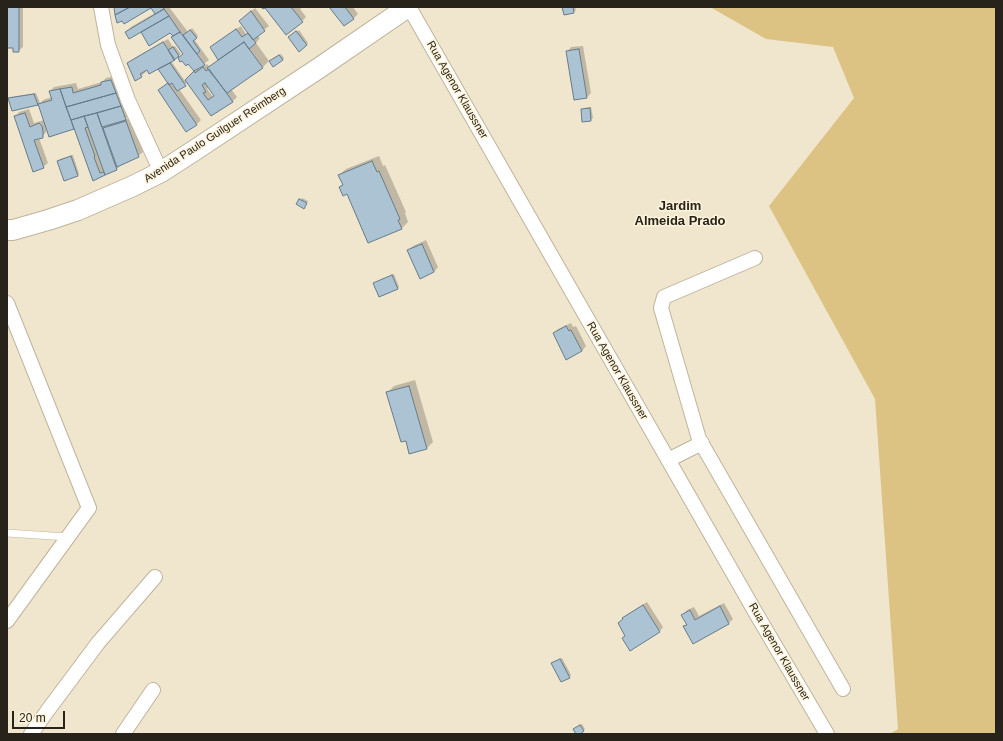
<!DOCTYPE html>
<style>
body{margin:0}
#map{position:relative;width:1003px;height:741px;overflow:hidden;background:#f0e6cd;font-family:Arial,sans-serif}
canvas{display:block}
.frame{position:absolute;inset:0;border:8px solid #27231a;pointer-events:none}
.scale{position:absolute;left:12px;top:711px;width:53px;height:18px;box-sizing:border-box;border:2px solid #27231a;border-top:0;padding-left:5px;font-size:12px;line-height:14px;white-space:nowrap;color:#27231a;-webkit-text-stroke:3px #fdf3da;paint-order:stroke}
</style>
<div id="map">
<canvas width="1003" height="741"></canvas>
<div class="frame"></div>
<div class="scale">20 m</div>
</div>
<script>
const context = document.querySelector('canvas').getContext('2d');
context.lineJoin = 'round';
function fill(path, color) {
  context.fillStyle = color;
  context.fill(path, 'evenodd');
}
function toPath(rows) {
  const path = new Path2D();
  for (const r of rows) {
    path.moveTo(r[0], r[1]);
    for (let i = 2; i < r.length; i += 2) path.lineTo(r[i], r[i + 1]);
  }
  return path;
}
function trace(path, color, width, dash) {
  context.strokeStyle = color;
  context.lineWidth = width;
  context.lineCap = dash ? 'butt' : 'round';
  context.setLineDash(dash || []);
  context.stroke(path);
}
function write(font, color, halo, rows, align = 'center') {
  context.font = font + ' Arial,sans-serif';
  context.lineWidth = 3;
  context.setLineDash([]);
  context.textBaseline = 'middle';
  context.strokeStyle = halo;
  context.fillStyle = color;
  for (const [text, x, y, turn = 0] of rows) {
    context.save();
    context.translate(x, y);
    context.rotate((+turn || 0) * Math.PI / 180);
    context.textAlign = isNaN(turn) ? turn : align;
    if (halo) context.strokeText(text, 0, 0);
    context.fillText(text, 0, 0);
    context.restore();
  }
}
const green = toPath([
 [710,7,996,7,996,734,890,734,898,729,875,399,769,206,854,98,833,47,766,39]
]);
const shadow = toPath([
 [7,7,23,7,23,47,18,51,14,47,7,47],
 [152,7,169,7,188,32,192,28,198,36,194,39,209,60,204,64,198,68,200,69,207,64,210,67,219,59,216,43,241,26,246,34,249,32,240,21,255,8,269,26,257,35,260,38,256,43,269,61,263,67,231,89,237,97,233,101,211,115,188,82,179,89,201,120,197,124,187,130,159,90,169,82,160,69,148,69,145,70,146,72,141,76,129,63,133,59,168,39,173,47,175,46,181,54,171,61,185,81,195,71,189,63,171,32,127,32,131,27,155,13],
 [209,87,215,95,213,97,207,89],
 [262,7,303,7,300,9,306,17,302,21,265,7],
 [330,7,353,7,358,14,354,18,344,24],
 [564,7,575,7,576,10,574,12],
 [299,30,308,43,307,44,291,36],
 [583,46,591,93,587,97,575,99,567,52,571,47],
 [281,54,284,58,283,60,272,59],
 [115,76,129,115,125,119,130,118,143,152,138,156,121,165,117,169,93,180,74,127,50,135,47,128,46,132,42,137,39,138,48,163,43,167,15,117,19,112,29,109,34,123,44,120,39,103,38,104,13,110,9,99,11,97,36,93,40,103,43,100,52,97,50,91,54,87,76,83,78,89,102,82,106,78],
 [591,107,593,118,591,120,582,110,584,108],
 [73,155,79,174,78,175,58,161,60,159],
 [379,156,383,166,385,165,406,212,405,213,408,222,402,228,369,242,347,193,340,187,343,184,339,175,346,169],
 [302,198,308,201,305,205,297,204],
 [426,240,438,267,434,272,408,250,413,246],
 [394,274,399,287,398,288,376,282],
 [571,323,573,327,576,326,586,346,582,351,554,333,558,329],
 [415,380,433,442,427,448,410,453,406,440,388,392,394,386],
 [647,602,663,627,659,632,626,635,619,623,628,614],
 [724,603,733,619,729,623,685,627,687,624,683,615,687,610,694,607,699,616],
 [562,658,571,675,569,677,552,663],
 [582,724,585,729,577,734,576,728]
]);
const building = toPath([
 [7,7,19,7,19,52,13,52,13,48,7,48,7,7],
 [114,7,130,7,115,15,114,7],
 [130,7,162,7,164,9,155,14,151,8,124,24,122,21,117,23,115,15,130,7],
 [261,7,291,7,303,22,286,35,265,8,263,9,261,7],
 [329,7,345,7,354,19,344,26,329,7],
 [562,7,573,7,574,13,564,15,562,7],
 [164,9,169,16,129,39,125,32,164,9],
 [251,11,265,31,253,40,239,21,251,11],
 [169,16,180,32,173,36,170,33,149,46,141,32,169,16],
 [236,29,242,37,248,33,256,43,249,49,244,42,218,60,210,47,236,29],
 [190,30,197,38,193,41,200,51,197,54,183,35,190,30],
 [296,31,307,45,299,52,288,37,296,31],
 [180,32,205,65,194,71,188,64,186,66,182,61,180,62,178,58,183,54,171,37,180,32],
 [163,42,175,60,149,74,147,70,140,74,142,77,135,81,127,63,163,42],
 [244,42,263,68,227,93,207,68,244,42],
 [173,47,179,56,174,60,168,50,173,47],
 [579,49,587,98,574,100,566,51,579,49],
 [279,55,283,60,273,67,269,61,279,55],
 [170,63,186,86,177,91,172,83,169,85,158,69,170,63],
 [203,67,206,71,209,69,233,102,211,116,185,80,194,71,195,73,203,67],
 [205,83,214,96,208,100,203,93,206,92,202,85,205,83],
 [111,80,116,93,66,107,60,89,72,87,73,93,101,85,101,82,111,80],
 [168,83,197,125,186,132,158,90,168,83],
 [60,89,74,129,49,137,38,104,52,100,49,91,60,89],
 [116,93,121,106,71,120,66,107,116,93],
 [34,94,38,105,12,111,8,98,34,94],
 [121,106,126,120,102,127,97,113,121,106],
 [590,108,591,121,582,122,581,109,590,108],
 [25,113,30,127,39,123,42,126,43,131,43,138,34,140,44,168,33,172,14,116,25,113],
 [97,113,117,170,105,175,84,116,97,113],
 [84,116,88,127,85,128,95,156,94,157,100,173,104,172,105,175,93,181,71,120,84,116],
 [126,121,139,157,117,167,103,128,126,121],
 [71,156,78,176,64,181,57,161,71,156],
 [372,161,377,172,379,171,400,219,398,220,402,229,368,243,347,194,343,196,339,187,343,185,338,175,372,161],
 [299,199,307,203,304,209,296,204,299,199],
 [422,244,434,272,420,279,407,250,422,244],
 [392,275,398,289,379,297,373,283,392,275],
 [566,326,569,331,571,330,582,351,566,360,553,333,566,326],
 [409,386,427,449,409,454,406,441,401,442,386,392,409,386],
 [643,605,660,632,630,651,622,638,625,636,618,623,623,619,622,618,643,605],
 [720,606,729,624,693,644,683,626,687,625,681,615,690,610,695,620,720,606],
 [560,659,570,678,561,682,551,663,560,659],
 [580,725,584,731,580,734,576,734,573,729,580,725]
]);
const service = toPath([
 [7,533,67,537]
]);
const minor = toPath([
 [101,7,108,45,128,100,161,172],
 [409,7,757,615,827,734],
 [755,258,664,297,661,308,699,439,843,689],
 [7,303,89,508,7,621],
 [668,460,702,443],
 [31,734,48,710,98,643,155,577],
 [123,734,153,690]
]);
const secondary = toPath([
 [7,230,13,230,48,220,78,210,133,186,161,172,192,152,319,68,408,7]
]);
const streetNames = [
 ["Rua Agenor Klaussner",457,90,60],
 ["Avenida Paulo Guilguer Reimberg",215,135,-33],
 ["Rua Agenor Klaussner",617,371,60],
 ["Rua Agenor Klaussner",779,652,60]
];
const quarterNames = [
 ["Jardim",680,206],
 ["Almeida Prado",680,221]
];
fill(green, '#ddc383');
fill(shadow, '#0003');
fill(building, '#acc3d3');
trace(building, '#667b8a', 1);
trace(service, '#beb49c', 8);
trace(minor, '#beb49c', 16);
trace(secondary, '#beb49c', 22);
trace(service, '#fff', 7);
trace(minor, '#fff', 14);
trace(secondary, '#fff', 20);
write('11px', '#27231a', '#fdf3da', streetNames);
write('bold 13px', '#27231a', '#fdf3da', quarterNames);
</script>
